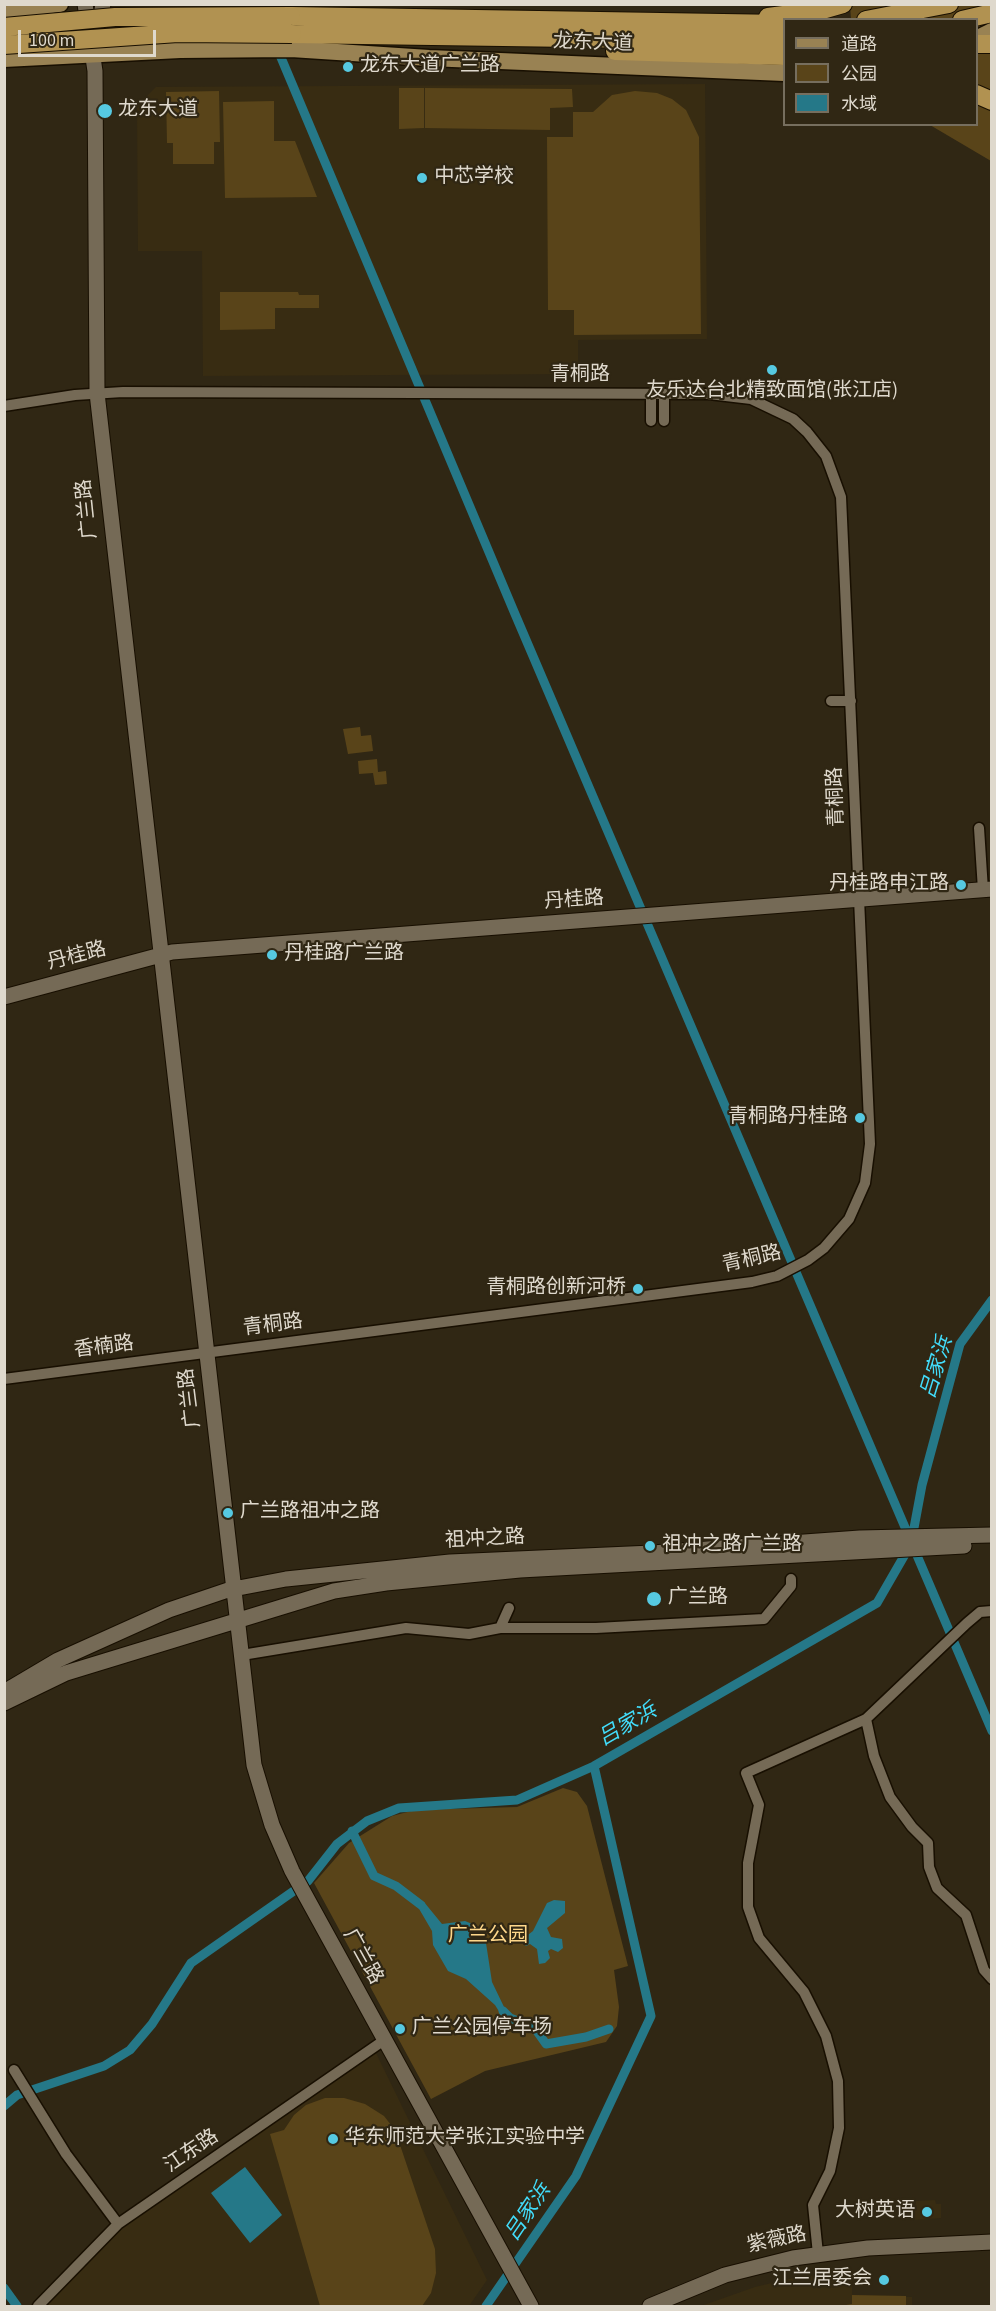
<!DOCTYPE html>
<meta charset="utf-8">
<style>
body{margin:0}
#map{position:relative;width:996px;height:2311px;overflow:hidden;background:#302714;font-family:"Source Sans 3","Noto Sans SC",sans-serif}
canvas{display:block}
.frame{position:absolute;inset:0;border:6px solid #dfd9cd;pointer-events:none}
.legend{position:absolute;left:783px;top:18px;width:195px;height:108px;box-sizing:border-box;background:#302714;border:2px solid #766e5e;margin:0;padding:8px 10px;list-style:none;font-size:18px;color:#dfd9cd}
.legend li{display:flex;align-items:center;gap:12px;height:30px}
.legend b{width:30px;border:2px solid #766e5e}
.scale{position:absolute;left:18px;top:30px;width:138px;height:27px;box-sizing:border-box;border:3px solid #dfd9cd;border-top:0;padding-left:8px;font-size:18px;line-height:21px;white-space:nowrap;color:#dfd9cd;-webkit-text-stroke:4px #302714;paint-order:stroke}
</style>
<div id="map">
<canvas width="996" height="2311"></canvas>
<div class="frame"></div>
<ul class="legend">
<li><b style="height:8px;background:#998253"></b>道路</li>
<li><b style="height:16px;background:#594419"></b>公园</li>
<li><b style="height:16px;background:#257888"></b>水域</li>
</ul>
<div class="scale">100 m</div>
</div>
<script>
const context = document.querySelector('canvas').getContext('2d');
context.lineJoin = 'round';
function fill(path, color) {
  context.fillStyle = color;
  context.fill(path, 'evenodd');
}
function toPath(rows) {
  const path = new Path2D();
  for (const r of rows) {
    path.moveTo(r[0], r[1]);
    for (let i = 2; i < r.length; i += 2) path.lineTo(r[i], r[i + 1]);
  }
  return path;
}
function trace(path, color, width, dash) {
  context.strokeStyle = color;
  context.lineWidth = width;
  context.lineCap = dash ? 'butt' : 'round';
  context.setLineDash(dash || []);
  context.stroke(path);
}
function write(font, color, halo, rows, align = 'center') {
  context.font = font + ' "Source Sans 3","Noto Sans SC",sans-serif';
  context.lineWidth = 4.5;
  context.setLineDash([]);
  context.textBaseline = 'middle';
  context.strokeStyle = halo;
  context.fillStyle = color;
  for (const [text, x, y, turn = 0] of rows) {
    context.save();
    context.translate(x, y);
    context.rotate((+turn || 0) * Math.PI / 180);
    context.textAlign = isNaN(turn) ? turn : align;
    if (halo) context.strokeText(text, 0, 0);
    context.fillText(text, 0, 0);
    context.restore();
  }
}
const built = toPath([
 [705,84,707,339,578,340,578,374,203,376,202,251,138,251,137,106,156,87],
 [375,2051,487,2280,469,2306,44,2306,121,2227],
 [935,2200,936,2204,941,2204,941,2218,914,2220,916,2201],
 [852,2272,852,2295,912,2297,912,2306,701,2306,755,2287,793,2278]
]);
const green = toPath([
 [850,5,991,5,991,161,930,125,976,124,976,20,851,19],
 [399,88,424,88,424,128,399,129],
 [425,88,572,89,573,107,550,108,550,130,425,128],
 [219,91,220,142,214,142,214,164,173,164,173,143,167,143,166,92],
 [635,91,657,93,672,99,686,110,699,137,701,334,574,335,574,310,548,310,547,137,573,137,573,112,593,112,612,95],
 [274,101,274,141,295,141,317,197,225,198,223,102],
 [220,292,298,292,299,295,319,295,319,308,275,308,275,329,220,330],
 [360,727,361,736,371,735,373,751,348,754,343,729],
 [377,759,378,772,386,771,387,784,375,785,373,773,359,774,358,761],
 [563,1788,577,1792,587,1806,628,1966,614,1970,619,2007,617,2026,606,2042,485,2071,431,2099,314,1883,349,1843,392,1816,415,1810,517,1807],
 [325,2098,344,2098,365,2104,384,2116,395,2130,435,2249,436,2273,431,2293,422,2306,320,2306,270,2134,284,2130,294,2115,306,2105],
 [852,2295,906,2296,906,2306,840,2306,852,2304]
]);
const water = toPath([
 [554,1900,565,1901,565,1913,547,1928,551,1937,562,1939,563,1948,558,1952,551,1949,548,1951,550,1958,545,1963,539,1964,537,1949,530,1944,526,1946,520,1941,533,1931,547,1903],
 [424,1902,442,1924,465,1921,477,1926,486,1943,492,1982,505,2009,500,2013,495,2005,466,1979,448,1971,433,1945,432,1931,418,1907],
 [245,2167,282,2215,250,2243,211,2193]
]);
const canal = toPath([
 [277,48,515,614,992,1731],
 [352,1831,374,1876,396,1886,421,1905],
 [503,2011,510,2018,534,2027,546,2044,586,2037,609,2029],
 [4,2106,17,2095,104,2066,130,2050,152,2024,191,1963,308,1881,337,1844,367,1821,399,1808,517,1800,594,1766],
 [4,2288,17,2306],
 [486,2306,576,2176,651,2016,594,1766,877,1603,911,1544,922,1485,960,1344,992,1300]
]);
const street = toPath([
 [651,394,651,421],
 [664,394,664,421],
 [4,406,75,395,123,392,709,394,751,399,793,419,807,432,826,456,841,497,870,1144,865,1183,849,1219,824,1248,808,1260,777,1276,752,1282,4,1379],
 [831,701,851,701],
 [979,828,983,890],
 [500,1628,509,1608],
 [242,1655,406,1628,469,1634,500,1628,596,1628,764,1619,791,1586,791,1579],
 [866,1719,874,1756,890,1797,912,1827,928,1843,929,1867,937,1888,966,1915,984,1970,992,1979],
 [14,2070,66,2154,118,2224],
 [818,2254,813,2205,830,2171,839,2128,838,2081,826,2036,804,1992,759,1938,748,1907,748,1863,759,1805,746,1773,866,1719,967,1623,980,1612,992,1611],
 [38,2306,118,2224,380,2043]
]);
const secondary = toPath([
 [85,4,95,71,97,393,254,1765,272,1825,292,1871,531,2306],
 [99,28,103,4],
 [4,997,172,952,992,889],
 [4,1692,58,1660,169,1610,228,1590,286,1579,450,1562,652,1553,860,1538,992,1535],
 [4,1703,66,1673,334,1591,386,1583,520,1570,964,1546],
 [650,2306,725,2275,793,2258,868,2248,992,2242]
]);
const primary = toPath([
 [4,11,60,4],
 [976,39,992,31],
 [4,59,180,50,291,49,429,58,784,73]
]);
const highway = toPath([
 [291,16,784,24],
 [768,17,822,10,843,4],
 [866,20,949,4],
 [962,20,992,13],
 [292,34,784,41],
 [976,44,992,44],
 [615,51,784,56],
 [976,94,992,101]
]);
const highwayBridge = toPath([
 [4,27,115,17,291,16],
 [4,45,178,33,292,34]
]);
const markers = [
 [348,67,6,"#56c9e1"],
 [105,111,8,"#56c9e1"],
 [422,178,6,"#56c9e1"],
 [772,370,6,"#56c9e1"],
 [961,885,6,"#56c9e1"],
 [272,955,6,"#56c9e1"],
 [860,1118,6,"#56c9e1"],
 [638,1289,6,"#56c9e1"],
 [228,1513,6,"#56c9e1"],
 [650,1546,6,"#56c9e1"],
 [654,1599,8,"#56c9e1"],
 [400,2029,6,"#56c9e1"],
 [333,2139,6,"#56c9e1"],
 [927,2212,6,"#56c9e1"],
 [884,2280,6,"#56c9e1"]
];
const streetNames = [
 ["龙东大道",593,44,2],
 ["青桐路",580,376],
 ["广兰路",88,509,-96],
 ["青桐路",837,797,-92],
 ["丹桂路",574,901,-4],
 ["丹桂路",77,957,-14],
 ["青桐路",752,1260,-13],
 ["青桐路",273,1326,-7],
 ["香楠路",104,1348,-7],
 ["广兰路",191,1398,-97],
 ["祖冲之路",485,1540,-3],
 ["广兰路",362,1957,61],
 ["江东路",192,2152,-34],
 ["紫薇路",777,2241,-12]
];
const poiNames = [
 ["龙东大道广兰路",360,67],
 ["龙东大道",118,111],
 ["中芯学校",434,178],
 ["友乐达台北精致面馆(张江店)",772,392,"center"],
 ["丹桂路申江路",949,885,"right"],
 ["丹桂路广兰路",284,955],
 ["青桐路丹桂路",848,1118,"right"],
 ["青桐路创新河桥",626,1289,"right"],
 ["广兰路祖冲之路",240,1513],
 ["祖冲之路广兰路",662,1546],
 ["广兰路",668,1599],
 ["广兰公园停车场",412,2029],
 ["华东师范大学张江实验中学",345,2139],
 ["大树英语",915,2212,"right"],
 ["江兰居委会",872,2280,"right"]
];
const parkNames = [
 ["广兰公园",488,1937]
];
const waterNames = [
 ["吕家浜",938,1368,-73],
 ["吕家浜",628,1726,-30],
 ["吕家浜",529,2213,-56]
];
fill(built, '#382c12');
fill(green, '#594419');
fill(water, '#257888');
trace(canal, '#257888', 9);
trace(street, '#180f01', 13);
trace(secondary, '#180f01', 17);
trace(primary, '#180f01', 19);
trace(highway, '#180f01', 20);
trace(street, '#756a56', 10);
trace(secondary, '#756a56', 15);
trace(primary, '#998253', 16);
trace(highway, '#b19251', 18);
trace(highwayBridge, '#180f01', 20, []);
trace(highwayBridge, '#b19251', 18);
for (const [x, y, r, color] of markers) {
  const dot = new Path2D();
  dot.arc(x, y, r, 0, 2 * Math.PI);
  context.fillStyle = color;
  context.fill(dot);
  trace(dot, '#302714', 2);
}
write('20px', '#dfd9cd', '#302714', streetNames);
write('20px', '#dfd9cd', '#302714', poiNames, 'left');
write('20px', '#fed78a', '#302714', parkNames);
write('italic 21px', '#42ddfb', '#302714', waterNames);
</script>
